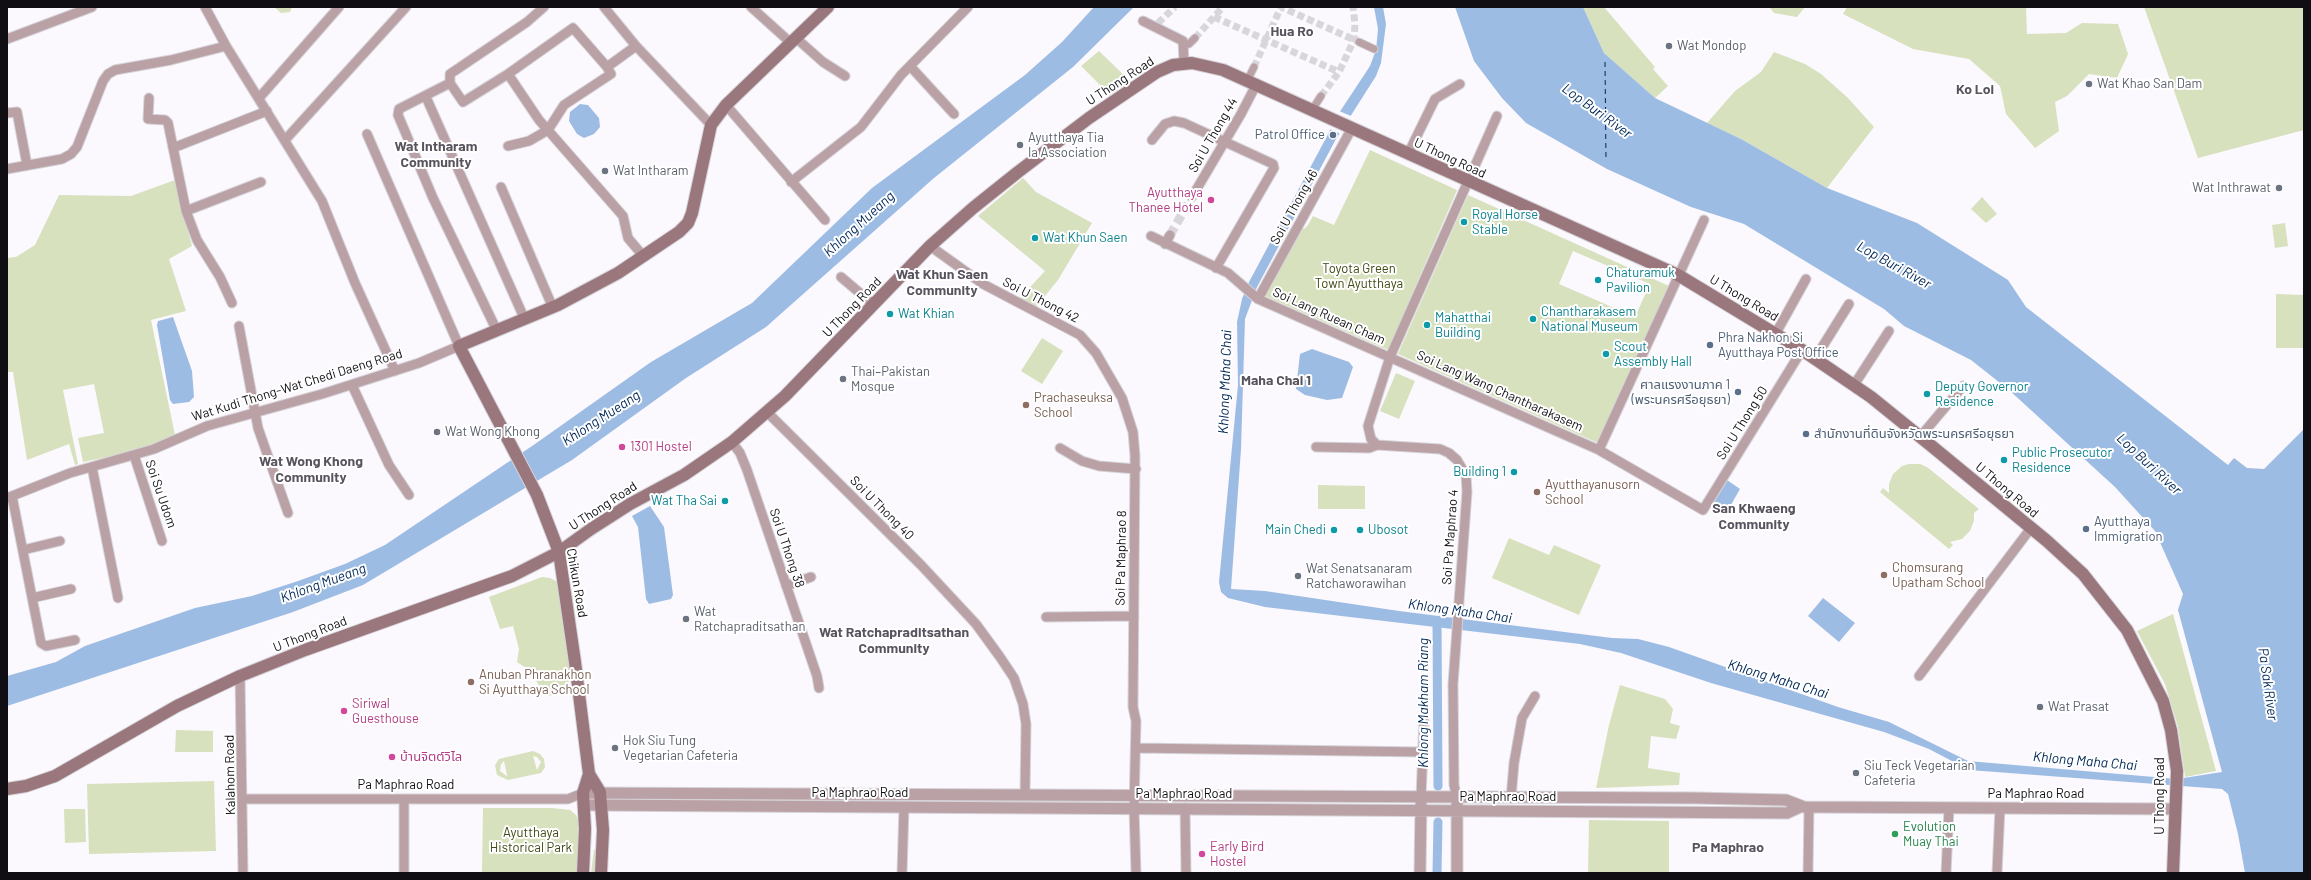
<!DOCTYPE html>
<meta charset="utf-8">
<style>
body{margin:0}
#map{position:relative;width:2311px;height:880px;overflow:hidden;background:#fbf8fe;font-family:Barlow,sans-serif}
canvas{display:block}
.frame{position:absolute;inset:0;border:8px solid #100e13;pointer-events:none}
</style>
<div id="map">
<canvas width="2311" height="880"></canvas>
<div class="frame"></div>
</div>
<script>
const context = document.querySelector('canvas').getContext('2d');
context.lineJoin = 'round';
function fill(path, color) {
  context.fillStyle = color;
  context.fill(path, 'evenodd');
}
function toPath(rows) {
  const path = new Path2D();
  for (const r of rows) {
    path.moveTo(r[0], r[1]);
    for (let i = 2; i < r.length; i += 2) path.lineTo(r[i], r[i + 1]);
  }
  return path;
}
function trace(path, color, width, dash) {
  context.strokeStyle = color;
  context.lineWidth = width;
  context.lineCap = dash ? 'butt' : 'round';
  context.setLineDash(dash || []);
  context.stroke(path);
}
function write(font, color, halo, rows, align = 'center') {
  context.font = font + ' Barlow,"Noto Sans Thai",sans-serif';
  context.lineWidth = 4;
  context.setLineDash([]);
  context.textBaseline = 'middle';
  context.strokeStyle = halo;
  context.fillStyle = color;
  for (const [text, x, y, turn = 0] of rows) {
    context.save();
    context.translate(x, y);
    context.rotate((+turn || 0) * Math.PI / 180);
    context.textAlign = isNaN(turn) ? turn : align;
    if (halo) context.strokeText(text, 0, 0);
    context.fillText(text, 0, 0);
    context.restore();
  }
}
const green = toPath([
 [274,7,292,7,290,12,281,13],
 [1583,7,1604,7,1655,67,1653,69,1668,86,1655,98,1604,53],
 [1769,7,1805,7,1797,17,1774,13],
 [1847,7,2026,7,2027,34,2066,33,2082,23,2118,24,2128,54,2117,78,2089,74,2067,96,2055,102,2059,131,2035,148,2006,114,2000,86,1969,59,1913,49,1843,14],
 [2144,7,2304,7,2304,130,2198,158],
 [1099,51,1130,81,1110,95,1081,66],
 [1774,52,1805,64,1821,74,1847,97,1874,127,1827,188,1741,139,1707,123,1735,91,1761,72],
 [1370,150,1457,190,1388,350,1265,296,1302,228,1304,229,1308,225,1313,216,1334,225],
 [1023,178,1036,192,1092,223,1058,280,1036,307,1020,298,1045,271,978,216],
 [175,180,192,246,169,259,186,311,151,320,175,435,137,451,83,462,78,438,104,433,94,384,63,390,78,464,75,465,69,444,27,460,13,372,7,372,7,258,16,257,35,245,59,195,131,196],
 [1468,195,1669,286,1598,443,1398,354],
 [1573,251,1650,284,1635,317,1559,284],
 [1982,197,1997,214,1986,223,1971,209],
 [2285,223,2288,246,2275,248,2272,225],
 [2276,294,2304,295,2304,348,2276,348],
 [1042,338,1063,351,1042,384,1021,371],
 [1396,373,1415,381,1399,419,1380,411],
 [1909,464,1920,464,1927,467,1979,509,1974,513,1974,521,1970,531,1962,539,1950,542,1953,545,1949,549,1880,492,1883,488,1889,493,1889,484,1893,474,1902,466],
 [1318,485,1365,486,1365,509,1318,509],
 [1509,538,1549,555,1554,545,1601,565,1579,615,1492,578],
 [542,577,550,578,558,582,562,588,569,664,569,693,546,696,529,670,517,662,519,649,513,626,500,629,489,597],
 [2173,614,2216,771,2185,777,2178,727,2165,684,2137,631],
 [1620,685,1665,699,1673,709,1670,723,1680,726,1676,739,1651,736,1648,768,1680,773,1679,785,1596,788,1609,725],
 [176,730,213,731,213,752,175,752],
 [533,751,540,754,544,759,545,767,541,773,508,780,497,775,495,765,499,759],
 [533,756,537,757,541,762,537,770],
 [504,761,507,775,507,776,500,771,501,764],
 [214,781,216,851,89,854,87,784],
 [483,808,552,808,570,810,576,815,580,824,577,873,482,873],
 [64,809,85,809,86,842,65,843],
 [1589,820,1669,821,1669,873,1588,873],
 [594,849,596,850,596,873,591,873]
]);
const water = toPath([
 [1094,7,1134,7,1073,67,934,178,766,327,686,378,572,460,363,585,293,612,7,706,7,676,56,662,85,646,195,608,252,596,298,581,345,564,385,545,535,444,651,362,752,303,872,188,1025,75,1062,42],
 [1374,7,1383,7,1386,24,1381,63,1376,76,1336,139,1257,287,1245,319,1241,449,1231,589,1265,591,1399,611,1612,638,1638,639,1669,647,1838,707,1889,722,1968,761,2177,779,2222,772,2178,610,2183,594,2155,531,2115,487,2009,390,1971,360,1904,326,1884,309,1744,224,1691,207,1607,169,1526,123,1502,98,1474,61,1455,7,1583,7,1604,53,1655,98,1741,139,1827,188,1917,223,2008,280,2026,307,2228,465,2234,458,2247,468,2264,469,2304,429,2304,873,2245,873,2238,834,2228,794,2222,789,1969,770,1929,749,1884,732,1711,683,1621,653,1580,644,1265,607,1228,598,1221,592,1219,582,1238,385,1237,322,1242,299,1249,282,1341,110,1370,66,1376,50,1378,29],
 [580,104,588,105,599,118,600,127,594,134,584,138,577,134,569,121,570,112],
 [173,317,192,371,194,397,189,402,173,404,170,400,157,325,158,321],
 [1312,349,1349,362,1353,367,1342,398,1327,400,1305,395,1296,389,1300,354],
 [1727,480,1740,489,1728,510,1714,502],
 [650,506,664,527,673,595,671,599,649,604,646,599,638,527,632,516],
 [1823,598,1855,623,1839,642,1808,616]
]);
const pier = toPath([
 [1339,111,1351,116,1341,134,1330,129]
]);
const canal = toPath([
 [1437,621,1438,786],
 [1437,873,1438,822]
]);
const ferry = toPath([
 [1605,62,1606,160]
]);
const pedestrianTunnel = toPath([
 [1214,17,1339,72],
 [1158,23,1175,7],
 [1195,38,1223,7],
 [1254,67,1281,7,1359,42],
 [1321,96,1339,72,1354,40,1355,24,1353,7]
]);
const minorTunnel = toPath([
 [1170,235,1192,197]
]);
const pedestrian = toPath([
 [1359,42,1374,49],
 [1183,45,1189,44,1195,38],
 [1247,81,1254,67],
 [1312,110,1321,96]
]);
const minor = toPath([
 [205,7,226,46,322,201,355,283,395,371],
 [544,7,527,22,450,74,450,83,463,102,508,74,573,28,607,67,636,46],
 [604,7,636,46,711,125],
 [751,7,791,43],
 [1143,21,1183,41,1184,63],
 [796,38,823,62,845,76],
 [7,39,92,7],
 [910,66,954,114],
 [508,74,539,120,623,216,628,238,644,257],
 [450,83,399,109,398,115,433,198,497,331],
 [426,97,525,320],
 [149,98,148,119,165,120,168,123,186,211,197,240,220,277,232,303],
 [259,98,339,7],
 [726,105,825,220],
 [7,113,17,112,27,165],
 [285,140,406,7],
 [1152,140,1165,124,1174,121,1184,123,1273,164,1274,168,1216,268],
 [508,146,529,141,548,130,564,105,611,74,607,67],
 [173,148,267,111],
 [1408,154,1435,99,1460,84],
 [7,169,62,159,71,154,77,147,103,81,108,74,115,70,171,60,226,46],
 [791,182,861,127,901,75,968,7],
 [501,187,553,308],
 [1192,197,1241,114,1256,85],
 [186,211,261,182],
 [1151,236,1228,273,1258,299,1599,450,1703,510,1802,350],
 [1165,244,1170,235],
 [930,246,983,284,1080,335,1096,353,1122,398,1133,432,1135,456,1133,707,1136,721,1134,808,1136,873],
 [841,277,874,305],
 [1258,299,1352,128],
 [239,326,258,428,288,513],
 [1776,333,1806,279],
 [1814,358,1821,349,1849,304],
 [352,385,389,465,409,495],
 [1854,385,1889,331],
 [768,413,921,565,976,624,1000,657,1014,678,1023,704,1026,724,1025,795],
 [1920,437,1963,386],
 [732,442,740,453,747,470,817,676,819,688],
 [1377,445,1371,439,1368,426,1390,357,1497,116],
 [1316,447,1369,448,1377,445,1440,449,1449,453,1457,460,1466,475,1467,492,1453,684,1454,785,1457,798],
 [1060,448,1082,461,1099,466,1136,469],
 [1599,450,1704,220],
 [134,455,162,541],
 [92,467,118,598],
 [12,496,41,643,46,646,75,640],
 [7,498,70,473,154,449,207,426,322,394,419,363,459,346,367,134],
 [23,550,60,541],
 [786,586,811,577],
 [32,598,71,589],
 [1046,617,1134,616],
 [240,676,243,873],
 [1919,676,2031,528],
 [1136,748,1423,752],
 [1421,798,1424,721],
 [1511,798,1514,763,1522,718,1535,696],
 [244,799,568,799,583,793],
 [404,799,404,873],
 [1185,808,1186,873],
 [902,873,904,807],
 [1808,873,1809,807],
 [1946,873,1949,808],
 [1997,873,2000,808]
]);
const tertiary = toPath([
 [583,793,1695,798,1786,800,1804,807,2175,809],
 [584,805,1787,813,1800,807],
 [1420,873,1421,804],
 [1457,873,1457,804]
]);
const secondary = toPath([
 [7,789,26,786,55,776,177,706,240,676,305,650,512,576,559,552,591,529,630,504,684,475,732,442,785,396,930,246,973,208,1018,172,1089,118,1157,72,1173,65,1192,63,1223,70,1678,275,1802,350,1871,397,1934,448,2047,541,2083,574,2127,630,2163,701,2171,730,2177,771,2173,873],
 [583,873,585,829,583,793,589,774],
 [601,873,603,830,600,792,589,774,575,662,559,552,537,495,459,346,558,305,618,273,679,232,688,223,692,213,711,125,726,105,828,7]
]);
const markers = [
 [1669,46,4,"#6b7280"],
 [2089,84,4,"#6b7280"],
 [1333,135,4,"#5c6f8a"],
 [1020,145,4,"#6b7280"],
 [605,171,4,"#6b7280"],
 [2279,188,4,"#6b7280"],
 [1211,200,4,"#d1479c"],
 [1464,222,4,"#0f9aa8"],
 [1035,238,4,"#0f9aa8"],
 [1598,280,4,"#0f9aa8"],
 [890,314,4,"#0f9aa8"],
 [1533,319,4,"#0f9aa8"],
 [1427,325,4,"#0f9aa8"],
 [1710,345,4,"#5c6f8a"],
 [1606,354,4,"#0f9aa8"],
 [843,379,4,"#6b7280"],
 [1738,392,4,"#5c6f8a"],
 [1927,394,4,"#0f9aa8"],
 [1026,405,4,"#8d6e63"],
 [437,432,4,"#6b7280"],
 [1806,434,4,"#5c6f8a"],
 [622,447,4,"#d1479c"],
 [2004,460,4,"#0f9aa8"],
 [1514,472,4,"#0f9aa8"],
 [1537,492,4,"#8d6e63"],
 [725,501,4,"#0f9aa8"],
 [2086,529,4,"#5c6f8a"],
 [1334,530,4,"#0f9aa8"],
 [1360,530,4,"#0f9aa8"],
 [1884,575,4,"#8d6e63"],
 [1298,576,4,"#6b7280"],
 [686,619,4,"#6b7280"],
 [471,682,4,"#8d6e63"],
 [2040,707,4,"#6b7280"],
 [344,711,4,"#d1479c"],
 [615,748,4,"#6b7280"],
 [392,757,4,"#d1479c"],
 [1856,773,4,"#6b7280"],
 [1895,834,4,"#2e9e5b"],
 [1202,854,4,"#d1479c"]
];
const worshipNames = [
 ["Wat Mondop",1677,46],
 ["Wat Khao San Dam",2097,84],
 ["Ayutthaya Tia",1028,138],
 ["Ia Association",1028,153],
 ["Wat Intharam",613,171],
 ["Wat Inthrawat",2271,188,"right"],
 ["Thai–Pakistan",851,372],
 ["Mosque",851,387],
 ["Wat Wong Khong",445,432],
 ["Wat Senatsanaram",1306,569],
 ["Ratchaworawihan",1306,584],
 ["Wat",694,612],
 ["Ratchapraditsathan",694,627],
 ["Wat Prasat",2048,707],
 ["Hok Siu Tung",623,741],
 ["Vegetarian Cafeteria",623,756],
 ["Siu Teck Vegetarian",1864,766],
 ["Cafeteria",1864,781]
];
const streetNames = [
 ["U Thong Road",1120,81,-33],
 ["Soi U Thong 44",1213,135,-60],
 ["U Thong Road",1450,158,25],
 ["Soi U Thong 46",1294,207,-61],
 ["U Thong Road",1744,298,31],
 ["Soi U Thong 42",1041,300,27],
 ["U Thong Road",852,307,-46],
 ["Soi Lang Ruean Cham",1329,316,24],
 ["Wat Kudi Thong-Wat Chedi Daeng Road",297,385,-17],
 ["Soi Lang Wang Chantharakasem",1500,391,24],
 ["Soi U Thong 50",1742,423,-58],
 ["U Thong Road",2007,490,40],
 ["Soi Su Udom",161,494,71],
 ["U Thong Road",603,506,-33],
 ["Soi U Thong 40",882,508,45],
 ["Soi Pa Maphrao 4",1450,537,-86],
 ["Soi U Thong 38",787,548,71],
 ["Soi Pa Maphrao 8",1121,558,-89],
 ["Chikun Road",577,583,80],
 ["U Thong Road",310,634,-21],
 ["Kalahom Road",230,775,-91],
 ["Pa Maphrao Road",406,785],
 ["Pa Maphrao Road",860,793],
 ["Pa Maphrao Road",1184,794],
 ["Pa Maphrao Road",2036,794],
 ["U Thong Road",2160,796,-90],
 ["Pa Maphrao Road",1508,797]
];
const serviceNames = [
 ["Patrol Office",1325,135,"right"],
 ["Phra Nakhon Si",1718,338],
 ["Ayutthaya Post Office",1718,353],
 ["ศาลแรงงานภาค 1",1730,385,"right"],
 ["(พระนครศรีอยุธยา)",1730,400,"right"],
 ["สำนักงานที่ดินจังหวัดพระนครศรีอยุธยา",1814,434],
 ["Ayutthaya",2094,522],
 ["Immigration",2094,537]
];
const hotelNames = [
 ["Ayutthaya",1203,193,"right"],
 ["Thanee Hotel",1203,208,"right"],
 ["1301 Hostel",630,447],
 ["Siriwal",352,704],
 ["Guesthouse",352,719],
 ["บ้านจิตต์วิไล",400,757],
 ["Early Bird",1210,847],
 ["Hostel",1210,862]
];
const cultureNames = [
 ["Royal Horse",1472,215],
 ["Stable",1472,230],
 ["Wat Khun Saen",1043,238],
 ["Chaturamuk",1606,273],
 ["Pavilion",1606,288],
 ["Chantharakasem",1541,312],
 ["National Museum",1541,327],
 ["Wat Khian",898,314],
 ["Mahatthai",1435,318],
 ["Building",1435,333],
 ["Scout",1614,347],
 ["Assembly Hall",1614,362],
 ["Deputy Governor",1935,387],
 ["Residence",1935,402],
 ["Public Prosecutor",2012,453],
 ["Residence",2012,468],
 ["Building 1",1506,472,"right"],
 ["Wat Tha Sai",717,501,"right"],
 ["Main Chedi",1326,530,"right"],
 ["Ubosot",1368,530]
];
const parkNames = [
 ["Toyota Green",1359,269],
 ["Town Ayutthaya",1359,284],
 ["Ayutthaya",531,833],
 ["Historical Park",531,848]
];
const educationNames = [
 ["Prachaseuksa",1034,398],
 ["School",1034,413],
 ["Ayutthayanusorn",1545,485],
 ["School",1545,500],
 ["Chomsurang",1892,568],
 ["Upatham School",1892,583],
 ["Anuban Phranakhon",479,675],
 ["Si Ayutthaya School",479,690]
];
const leisureNames = [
 ["Evolution",1903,827],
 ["Muay Thai",1903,842]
];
const neighbourhoodNames = [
 ["Hua Ro",1292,31],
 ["Ko Loi",1975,89],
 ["Wat Intharam",436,146],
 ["Community",436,162],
 ["Wat Khun Saen",942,274],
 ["Community",942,290],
 ["Maha Chai 1",1276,380],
 ["Wat Wong Khong",311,461],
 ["Community",311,477],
 ["San Khwaeng",1754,508],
 ["Community",1754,524],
 ["Wat Ratchapraditsathan",894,632],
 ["Community",894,648],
 ["Pa Maphrao",1728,847]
];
const waterNames = [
 ["Lop Buri River",1597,111,36],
 ["Khlong Mueang",859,224,-42],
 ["Lop Buri River",1894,265,29],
 ["Khlong Maha Chai",1225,382,-88],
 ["Khlong Mueang",601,418,-33],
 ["Lop Buri River",2149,464,43],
 ["Khlong Mueang",323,583,-20],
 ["Khlong Maha Chai",1460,611,8],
 ["Khlong Maha Chai",1778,679,17],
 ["Pa Sak River",2268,684,82],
 ["Khlong Makham Riang",1423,703,-90],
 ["Khlong Maha Chai",2085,761,5]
];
fill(green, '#d8e1bd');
fill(water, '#9dbce4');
fill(pier, '#fbf8fe');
trace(canal, '#9dbce4', 9);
trace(ferry, '#002857', 1, [5, 4]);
trace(pedestrianTunnel, '#d8d5db', 7, [7, 3.5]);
trace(minorTunnel, '#d8d5db', 9, [9, 4.5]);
trace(pedestrian, '#d5d3d8', 9);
trace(minor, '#d5d3d8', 11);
trace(tertiary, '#d5d3d8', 13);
trace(secondary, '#d5d3d8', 14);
trace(pedestrian, '#baa1a5', 7);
trace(minor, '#baa1a5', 9);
trace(tertiary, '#baa1a5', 11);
trace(secondary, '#9a767d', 12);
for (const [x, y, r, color] of markers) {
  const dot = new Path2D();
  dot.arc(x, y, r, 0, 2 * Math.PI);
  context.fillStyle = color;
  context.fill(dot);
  trace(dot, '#fff', 1.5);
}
write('13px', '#5b616d', '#fff', worshipNames, 'left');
write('13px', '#100e13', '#fff', streetNames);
write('13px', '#4e5e75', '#fff', serviceNames, 'left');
write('13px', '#b23c85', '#fff', hotelNames, 'left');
write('13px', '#0d838f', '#fff', cultureNames, 'left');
write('13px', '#404a14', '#fff', parkNames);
write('13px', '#785e54', '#fff', educationNames, 'left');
write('13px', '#27864d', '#fff', leisureNames, 'left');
write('bold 14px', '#58535e', '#fff', neighbourhoodNames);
write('italic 14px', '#002857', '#fff', waterNames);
</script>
